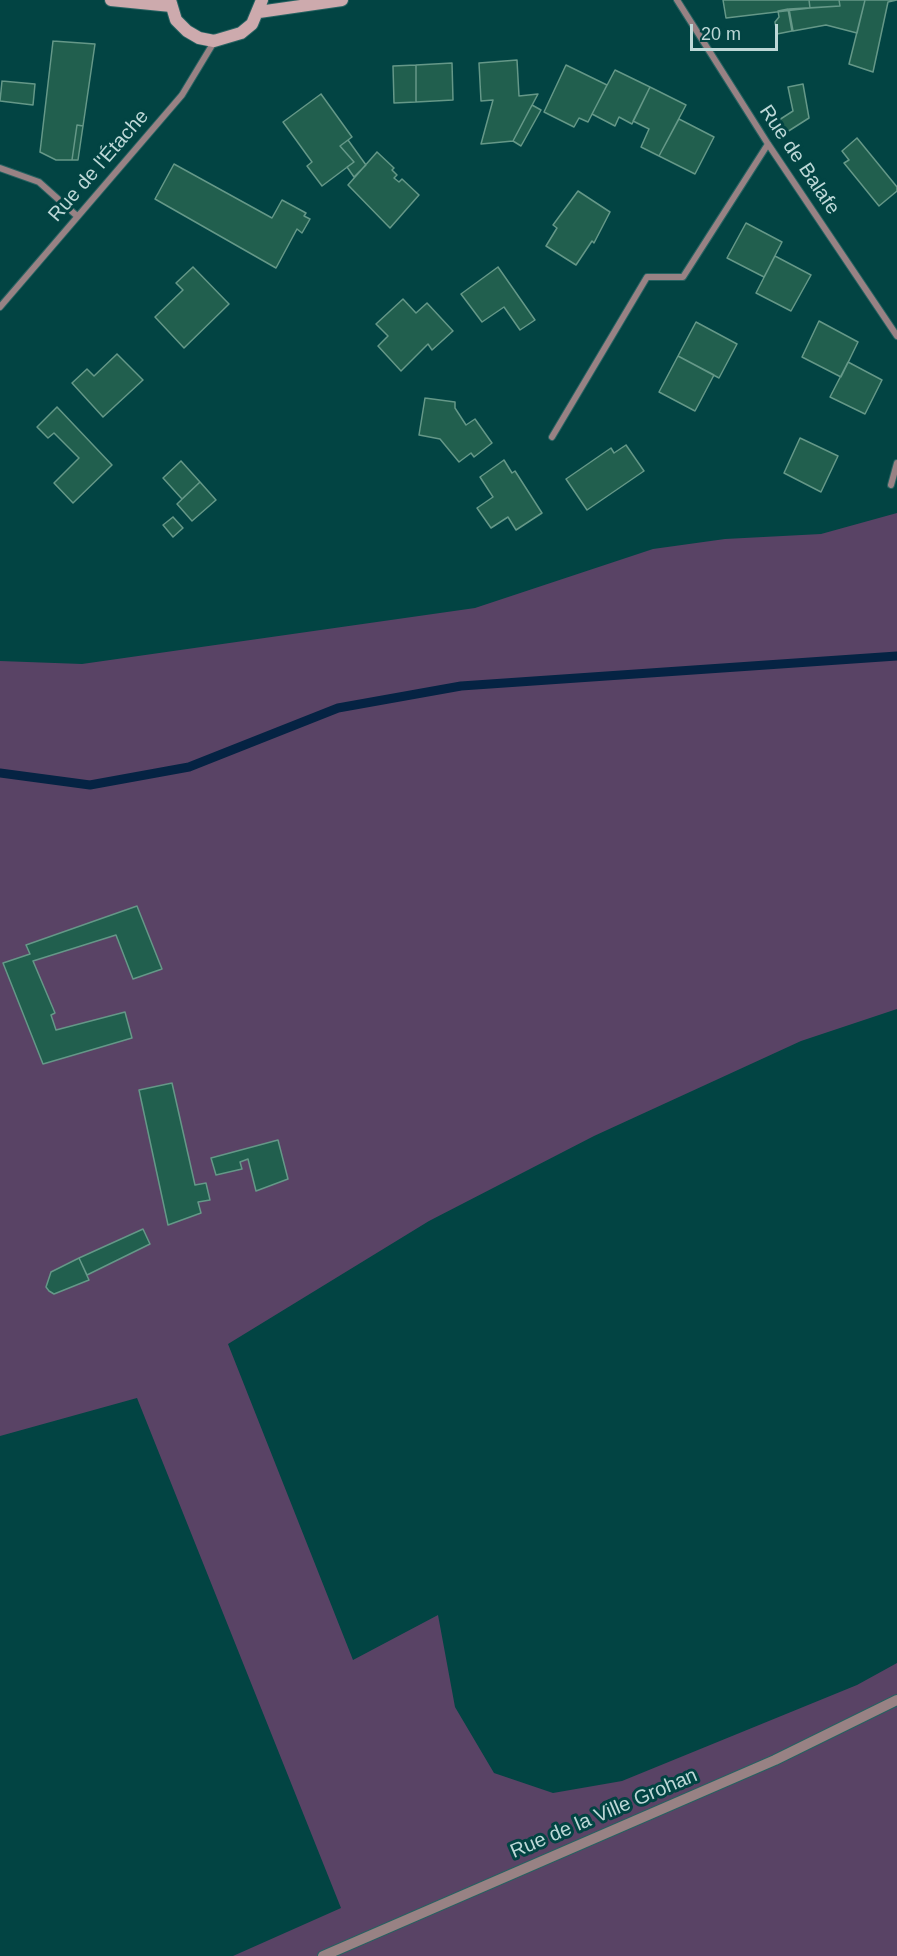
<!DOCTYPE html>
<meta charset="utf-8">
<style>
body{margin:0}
#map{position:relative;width:897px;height:1956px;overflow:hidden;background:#024443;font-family:Arial,sans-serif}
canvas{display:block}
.scale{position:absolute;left:690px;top:24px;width:88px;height:27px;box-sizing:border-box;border:3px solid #bdd8d7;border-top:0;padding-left:8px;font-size:18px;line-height:21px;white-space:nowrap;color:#bdd8d7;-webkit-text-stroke:4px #024443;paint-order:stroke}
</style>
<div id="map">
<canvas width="897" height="1956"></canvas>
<div class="scale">20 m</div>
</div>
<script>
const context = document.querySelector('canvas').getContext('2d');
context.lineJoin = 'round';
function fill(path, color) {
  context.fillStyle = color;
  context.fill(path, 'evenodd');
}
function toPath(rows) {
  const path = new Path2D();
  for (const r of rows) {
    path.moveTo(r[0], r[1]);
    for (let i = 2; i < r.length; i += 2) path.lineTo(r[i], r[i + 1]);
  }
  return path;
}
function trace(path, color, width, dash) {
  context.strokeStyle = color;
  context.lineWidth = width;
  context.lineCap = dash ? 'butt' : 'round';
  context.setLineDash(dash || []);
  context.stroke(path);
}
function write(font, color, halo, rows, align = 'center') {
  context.font = font + ' Arial,sans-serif';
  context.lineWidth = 6;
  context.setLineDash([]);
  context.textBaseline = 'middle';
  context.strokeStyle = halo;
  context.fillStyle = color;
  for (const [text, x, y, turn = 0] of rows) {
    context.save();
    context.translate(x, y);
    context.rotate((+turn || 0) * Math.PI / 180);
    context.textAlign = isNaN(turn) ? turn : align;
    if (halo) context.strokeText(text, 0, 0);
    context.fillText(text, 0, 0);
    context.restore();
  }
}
const green = toPath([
 [897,513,897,1009,801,1041,594,1136,429,1221,228,1344,353,1660,438,1615,455,1707,494,1773,553,1793,622,1781,857,1685,897,1663,897,1956,233,1956,341,1908,137,1398,0,1436,0,661,82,664,475,608,653,549,725,539,821,534]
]);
const stream = toPath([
 [0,773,90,785,189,767,338,708,461,686,897,656]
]);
const building = toPath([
 [723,0,809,0,810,8,726,18,723,0],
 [809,0,839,0,840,6,810,8,809,0],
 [839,0,865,0,857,33,826,25,793,31,789,9,840,6,839,0],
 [865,0,897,0,888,2,873,72,849,64,865,0],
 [788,9,792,31,777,34,775,22,779,17,778,11,788,9],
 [53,41,95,44,83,126,77,125,72,160,56,160,40,152,53,41],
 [517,60,519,96,538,94,513,141,481,144,493,100,481,101,479,63,517,60],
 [452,63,453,100,416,102,416,65,452,63],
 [416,65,416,102,394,103,393,66,416,65],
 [566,65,607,85,588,122,579,118,574,127,544,112,566,65],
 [615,70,650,87,632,124,619,117,615,126,592,114,615,70],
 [2,81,35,84,33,105,0,101,2,81],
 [803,84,809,118,787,132,779,120,793,111,788,87,803,84],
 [650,87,686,105,659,156,641,147,649,129,633,121,650,87],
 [321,94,352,137,340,146,354,162,322,186,307,166,312,162,283,122,321,94],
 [532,105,541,110,521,146,513,141,532,105],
 [679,119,714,137,695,174,659,156,679,119],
 [77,125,83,126,78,160,72,160,77,125],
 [857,138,897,187,897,191,879,206,844,163,849,160,842,151,857,138],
 [348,140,366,165,354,177,347,167,354,162,340,146,348,140],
 [377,152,394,168,392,170,397,175,394,178,399,182,402,179,419,195,390,228,348,185,377,152],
 [174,164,272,218,282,200,306,213,304,216,310,219,302,233,297,229,276,268,155,199,174,164],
 [578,191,610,212,594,243,592,241,576,265,546,246,557,228,553,225,578,191],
 [746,223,782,242,764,277,727,258,746,223],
 [775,256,811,275,791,311,756,293,775,256],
 [193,267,229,304,184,348,155,317,183,290,176,283,193,267],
 [498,267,535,320,520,330,504,307,482,322,461,294,498,267],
 [403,299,416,313,427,303,453,331,432,350,428,344,401,371,378,346,388,336,376,324,403,299],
 [819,321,858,342,841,377,802,357,819,321],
 [696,322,737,344,719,378,678,356,696,322],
 [117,354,143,380,103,417,72,383,87,369,94,376,117,354],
 [678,356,714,375,695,411,659,392,678,356],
 [848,362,882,380,865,414,830,397,848,362],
 [425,398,455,402,455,408,466,425,475,419,492,443,474,457,471,453,459,462,440,439,419,435,425,398],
 [57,407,112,465,73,503,54,483,79,458,54,433,48,438,37,427,57,407],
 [800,438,838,456,821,492,784,473,800,438],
 [626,445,644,471,587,510,566,479,611,448,614,453,626,445],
 [504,460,512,473,515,471,542,513,516,530,508,517,491,528,477,508,493,497,480,477,504,460],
 [181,461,200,482,182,499,163,478,181,461],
 [200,482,216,500,192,521,177,504,200,482],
 [173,517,183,528,173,537,163,525,173,517],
 [137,906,162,969,133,979,116,935,33,961,55,1013,51,1015,56,1030,125,1012,132,1038,43,1064,3,963,30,954,26,945,137,906],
 [172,1083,195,1185,206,1183,210,1200,198,1202,201,1213,168,1225,139,1090,172,1083],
 [278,1140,288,1179,256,1191,248,1159,240,1162,242,1169,216,1175,211,1158,278,1140],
 [143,1229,150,1244,87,1275,79,1258,143,1229],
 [79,1258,89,1280,54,1294,49,1291,46,1287,51,1272,79,1258]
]);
const minor = toPath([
 [677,0,768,144,897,336],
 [0,168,39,182,77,216],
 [0,307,182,95,214,42],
 [552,437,647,277,683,277,768,144],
 [891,485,897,463]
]);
const tertiary = toPath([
 [323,1956,775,1760,897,1700]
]);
const secondary = toPath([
 [111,0,171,6],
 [170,0,176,20,187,31,199,38,214,41,241,33,252,24,262,0],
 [259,12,342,0]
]);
const streetNames = [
 ["Rue de Balafe",799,160,56],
 ["Rue de l'Étache",99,166,-49],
 ["Rue de la Ville Grohan",604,1814,-23]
];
fill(green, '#594365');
trace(stream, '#052343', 9);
fill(building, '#215f4e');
trace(building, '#659888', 1.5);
trace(minor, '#276261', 8);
trace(tertiary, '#276261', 12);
trace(secondary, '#276261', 14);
trace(minor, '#988284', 6);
trace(tertiary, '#988284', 10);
trace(secondary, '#cdaaad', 12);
write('20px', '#bdd8d7', '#024443', streetNames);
</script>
